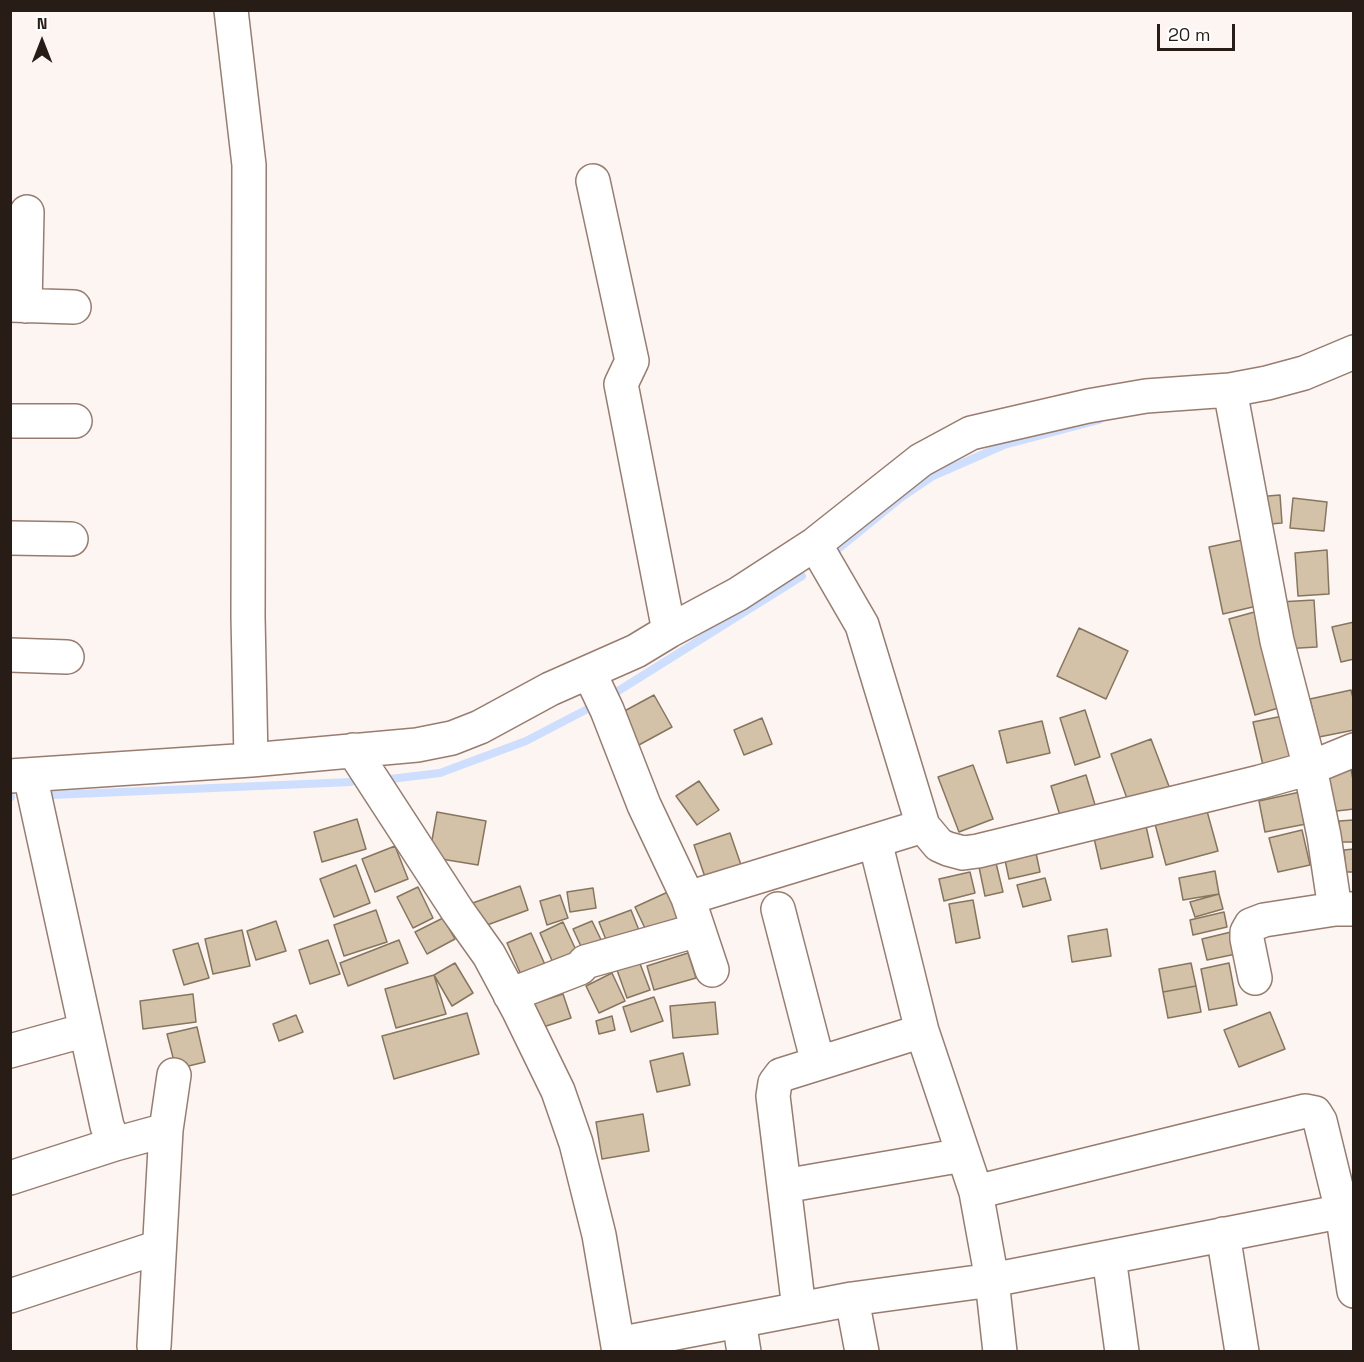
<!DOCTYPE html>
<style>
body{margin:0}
#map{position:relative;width:1364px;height:1362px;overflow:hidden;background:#fcf5f2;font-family:"Space Grotesk",sans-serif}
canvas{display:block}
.frame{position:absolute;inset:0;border:12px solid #281c17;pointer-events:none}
.north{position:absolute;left:12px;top:12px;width:60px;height:60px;-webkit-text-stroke:4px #fff;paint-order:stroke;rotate:0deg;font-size:16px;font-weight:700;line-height:24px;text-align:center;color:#281c17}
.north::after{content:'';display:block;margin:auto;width:21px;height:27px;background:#281c17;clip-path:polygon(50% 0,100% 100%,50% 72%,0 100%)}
.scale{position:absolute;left:1157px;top:24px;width:78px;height:27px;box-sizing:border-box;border:3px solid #281c17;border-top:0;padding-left:8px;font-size:18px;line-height:21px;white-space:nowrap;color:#281c17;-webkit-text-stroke:4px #fff;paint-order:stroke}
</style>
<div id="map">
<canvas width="1364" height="1362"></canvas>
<div class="frame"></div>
<div class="north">N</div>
<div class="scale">20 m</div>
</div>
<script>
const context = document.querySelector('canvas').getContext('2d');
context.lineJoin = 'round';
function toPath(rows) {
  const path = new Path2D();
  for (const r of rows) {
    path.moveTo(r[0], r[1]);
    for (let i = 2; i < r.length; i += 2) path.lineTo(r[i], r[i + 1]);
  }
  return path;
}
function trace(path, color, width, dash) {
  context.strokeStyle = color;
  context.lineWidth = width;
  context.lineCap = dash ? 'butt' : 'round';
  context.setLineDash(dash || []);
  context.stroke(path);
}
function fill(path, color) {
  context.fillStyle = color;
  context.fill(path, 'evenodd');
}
const stream = toPath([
 [837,550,902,497,933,476,1004,445,1099,420],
 [610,696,802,576],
 [382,780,440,773,526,741,597,704],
 [52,795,351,782],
 [10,797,11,797]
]);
const building = toPath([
 [1280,495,1282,523,1258,525,1256,497,1280,495],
 [1293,498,1327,502,1324,531,1290,528,1293,498],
 [1247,539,1261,605,1223,614,1209,547,1247,539],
 [1327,550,1329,594,1298,596,1295,553,1327,550],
 [1314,600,1317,647,1282,649,1279,602,1314,600],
 [1258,611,1285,706,1255,715,1229,619,1258,611],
 [1354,622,1354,659,1341,662,1332,627,1354,622],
 [1079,628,1128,651,1106,699,1057,676,1079,628],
 [1351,690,1354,702,1354,730,1319,737,1310,699,1351,690],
 [654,695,672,727,637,746,619,714,654,695],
 [1085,710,1100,757,1075,765,1060,718,1085,710],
 [1293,714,1304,765,1265,774,1253,722,1293,714],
 [762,718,772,744,744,755,734,730,762,718],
 [1042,721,1050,753,1007,763,999,731,1042,721],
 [1151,739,1170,789,1129,804,1111,754,1151,739],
 [1350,762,1354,787,1354,809,1328,812,1321,765,1350,762],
 [973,765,993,819,959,832,938,777,973,765],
 [1086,775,1096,808,1061,819,1051,786,1086,775],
 [699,781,719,810,697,825,676,796,699,781],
 [1300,792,1306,824,1265,832,1259,801,1300,792],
 [1207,811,1218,851,1166,865,1155,824,1207,811],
 [437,812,486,821,478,865,429,857,437,812],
 [357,819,366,849,322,862,314,832,357,819],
 [1354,820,1354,842,1339,842,1339,821,1354,820],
 [1146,826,1153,857,1101,869,1094,838,1146,826],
 [1302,830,1310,865,1278,872,1269,838,1302,830],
 [730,833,741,865,705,877,694,845,730,833],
 [395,846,408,879,375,892,362,859,395,846],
 [1354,849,1354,872,1346,872,1344,850,1354,849],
 [1036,853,1040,872,1009,879,1005,860,1036,853],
 [996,863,1003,892,985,896,979,867,996,863],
 [356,865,370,903,334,917,320,879,356,865],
 [1215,871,1219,894,1183,900,1179,878,1215,871],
 [970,872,975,893,944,901,939,879,970,872],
 [1045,878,1051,900,1023,907,1017,885,1045,878],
 [520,886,528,910,479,928,470,904,520,886],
 [418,887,433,918,413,928,397,897,418,887],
 [593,888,596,908,570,912,567,892,593,888],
 [670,891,684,922,650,939,635,907,670,891],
 [1219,894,1223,909,1195,917,1190,902,1219,894],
 [560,895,568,918,547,925,540,901,560,895],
 [973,900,980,938,956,943,949,904,973,900],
 [376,910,387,942,344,956,334,925,376,910],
 [631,910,642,938,610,950,599,922,631,910],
 [1224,912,1227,927,1193,935,1190,920,1224,912],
 [443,918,455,939,427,954,415,932,443,918],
 [276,921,286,951,256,960,247,931,276,921],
 [592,921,604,946,585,955,573,929,592,921],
 [563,922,581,961,557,972,540,933,563,922],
 [1107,929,1111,956,1072,962,1068,936,1107,929],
 [242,930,250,966,213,974,205,939,242,930],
 [1231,932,1236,954,1207,960,1202,939,1231,932],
 [531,933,546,967,522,977,507,943,531,933],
 [328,940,340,974,310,984,299,950,328,940],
 [399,940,408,963,348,986,340,963,399,940],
 [198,943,209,978,184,985,173,950,198,943],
 [688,953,696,978,654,990,647,966,688,953],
 [639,961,650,990,627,998,617,970,639,961],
 [455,963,473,993,452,1006,434,975,455,963],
 [1191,963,1196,986,1163,992,1159,969,1191,963],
 [1229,963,1237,1005,1209,1010,1201,969,1229,963],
 [612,973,625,1001,599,1013,586,986,612,973],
 [434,975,446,1014,396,1028,385,989,434,975],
 [1196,986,1201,1012,1168,1018,1163,992,1196,986],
 [193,994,196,1022,143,1029,140,1001,193,994],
 [563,994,571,1018,537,1029,529,1005,563,994],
 [654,997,663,1021,631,1032,623,1007,654,997],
 [715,1002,718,1034,673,1038,670,1006,715,1002],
 [1270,1012,1285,1049,1239,1067,1224,1030,1270,1012],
 [467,1013,479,1054,394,1079,382,1036,467,1013],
 [296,1015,303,1032,279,1041,273,1024,296,1015],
 [612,1016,615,1030,599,1034,596,1021,612,1016],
 [197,1027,205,1062,176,1069,167,1034,197,1027],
 [683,1053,690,1085,657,1092,650,1061,683,1053],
 [643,1114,649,1151,602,1159,596,1122,643,1114]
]);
const minor = toPath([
 [231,10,249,165,248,617,251,760],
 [593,181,632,361,621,384,669,631],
 [10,305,74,307],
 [25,306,27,212],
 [1230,390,1277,641,1310,768,1324,836,1335,909],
 [10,421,75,421],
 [10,538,71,539],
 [815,544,862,625,923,826,939,845,948,849,963,853,978,851,1260,782,1310,768,1354,750],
 [10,655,67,657],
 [589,672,607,710,644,805,688,898,712,970],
 [353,750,457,910,489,955,519,1011,558,1091,576,1143,599,1235,619,1352],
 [30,775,107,1126,115,1144,166,1130,174,1075],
 [10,776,251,760,417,745,452,738,480,727,550,689,636,651,669,631,738,594,815,544,921,460,971,433,1088,406,1146,396,1230,390,1267,383,1304,373,1354,352],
 [875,841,922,1031,976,1192,992,1280,1000,1352],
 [688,898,923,826],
 [778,909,818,1063],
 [1255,978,1247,939,1247,932,1251,925,1264,920,1335,909,1354,909],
 [510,995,580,968,585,962,698,930],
 [10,1051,86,1030],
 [10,1178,115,1144],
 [784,1186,963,1155],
 [976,1192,1305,1111,1315,1113,1320,1121,1342,1211,1354,1291],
 [1223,1234,1242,1352],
 [1109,1257,1122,1352],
 [10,1296,159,1247],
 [852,1299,862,1352],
 [799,1309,773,1096,775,1083,781,1075,922,1031],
 [739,1321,744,1352],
 [618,1344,852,1299,992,1280,1354,1209],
 [154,1346,166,1130]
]);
trace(stream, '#cddeff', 8);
fill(building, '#d4c2a8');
trace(building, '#86765e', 1.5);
trace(minor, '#987c6f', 36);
trace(minor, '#fff', 33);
</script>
